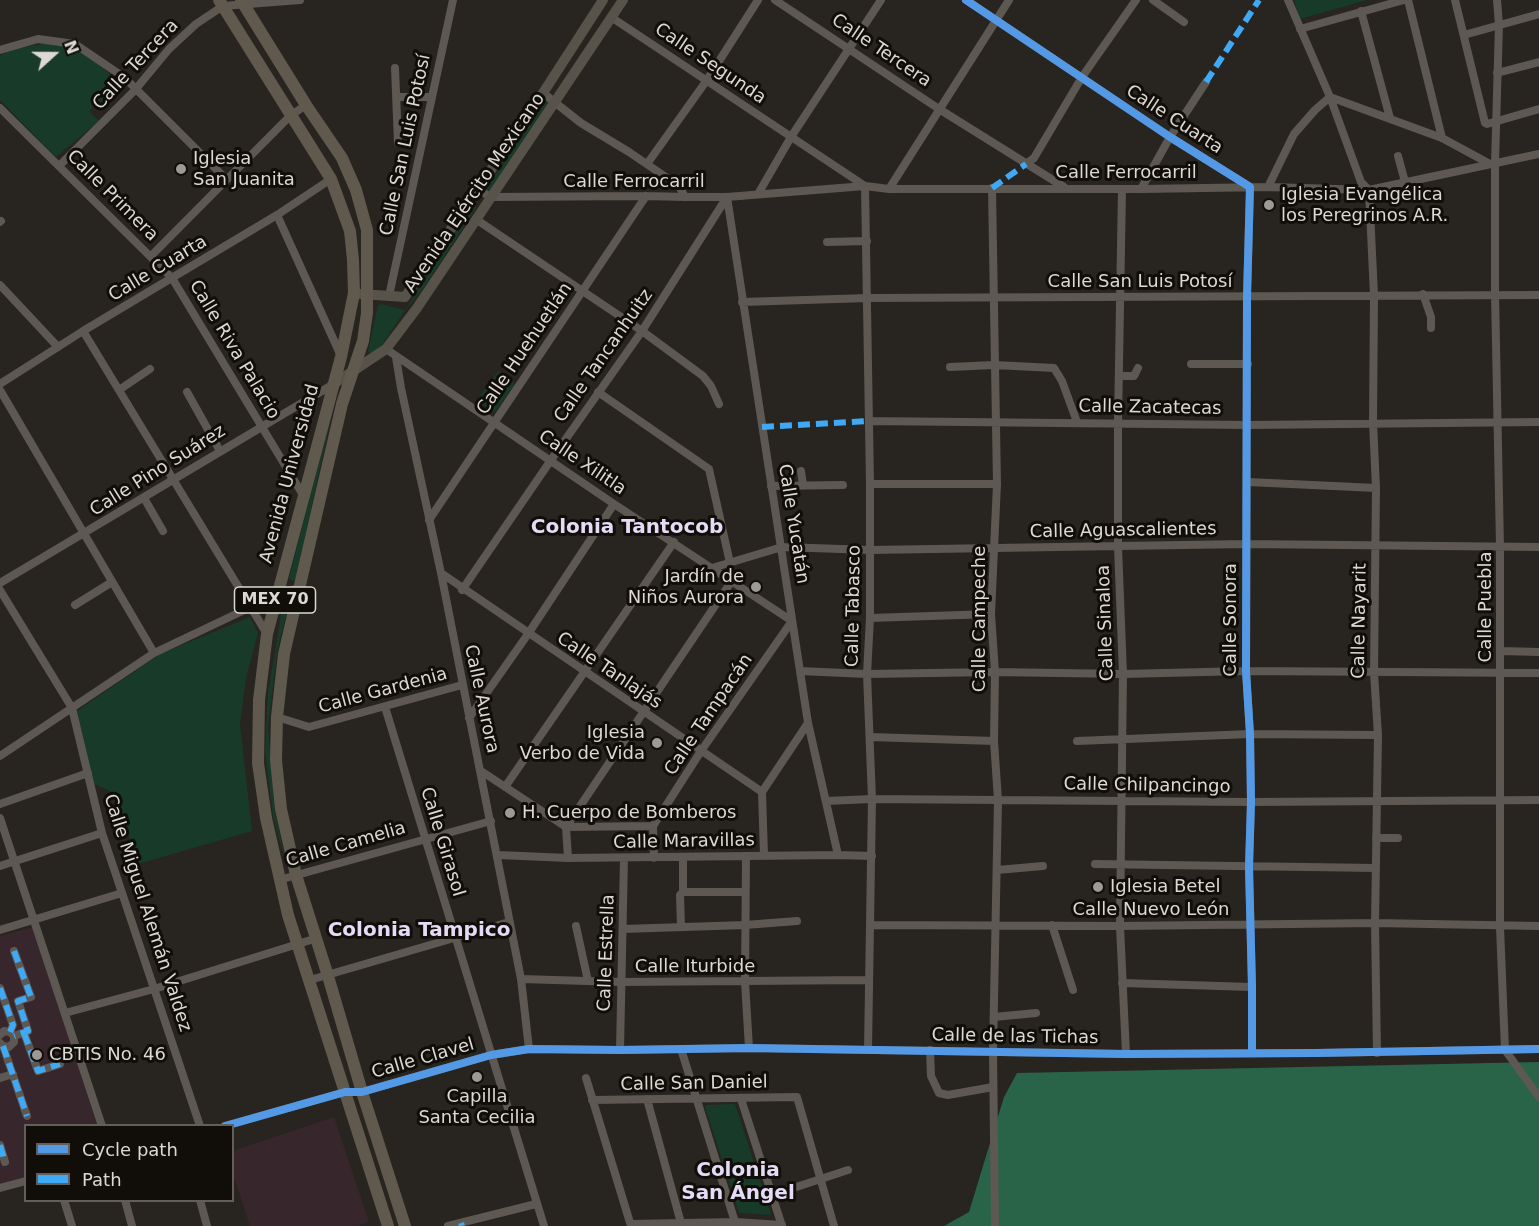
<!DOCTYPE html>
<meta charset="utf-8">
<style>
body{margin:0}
#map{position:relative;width:1539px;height:1226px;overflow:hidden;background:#282420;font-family:"DejaVu Sans",sans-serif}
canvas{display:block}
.legend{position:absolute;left:24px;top:1124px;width:210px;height:78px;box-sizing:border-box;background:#110e0a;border:2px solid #625f5a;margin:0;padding:8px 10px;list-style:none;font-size:18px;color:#dcd8d2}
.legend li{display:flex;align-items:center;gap:12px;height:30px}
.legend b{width:30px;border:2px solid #625f5a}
.north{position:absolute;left:24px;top:24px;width:60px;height:60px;-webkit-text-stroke:4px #110e0a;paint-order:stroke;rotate:69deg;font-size:16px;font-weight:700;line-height:24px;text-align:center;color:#dcd8d2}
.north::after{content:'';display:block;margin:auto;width:21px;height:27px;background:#dcd8d2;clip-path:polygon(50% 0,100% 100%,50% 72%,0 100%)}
</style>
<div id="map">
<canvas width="1539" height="1226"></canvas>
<ul class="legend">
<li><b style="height:8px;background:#5399e6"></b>Cycle path</li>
<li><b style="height:8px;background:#3fa9f5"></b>Path</li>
</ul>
<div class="north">N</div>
</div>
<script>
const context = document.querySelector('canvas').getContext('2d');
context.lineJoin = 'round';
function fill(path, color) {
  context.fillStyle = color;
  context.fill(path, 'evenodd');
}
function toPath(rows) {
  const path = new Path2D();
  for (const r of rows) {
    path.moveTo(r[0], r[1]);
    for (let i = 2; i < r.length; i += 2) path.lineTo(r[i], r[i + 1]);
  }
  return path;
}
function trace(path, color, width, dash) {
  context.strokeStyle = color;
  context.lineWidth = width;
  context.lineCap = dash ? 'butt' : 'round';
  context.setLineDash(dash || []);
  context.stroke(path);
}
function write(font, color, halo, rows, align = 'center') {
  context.font = font + ' "DejaVu Sans",sans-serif';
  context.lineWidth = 6;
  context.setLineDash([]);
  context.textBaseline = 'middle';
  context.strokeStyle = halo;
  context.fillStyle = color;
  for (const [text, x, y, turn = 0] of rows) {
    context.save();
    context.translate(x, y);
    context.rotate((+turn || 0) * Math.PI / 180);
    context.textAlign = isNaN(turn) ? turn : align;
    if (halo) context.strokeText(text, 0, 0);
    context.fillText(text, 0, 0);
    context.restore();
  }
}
const education = toPath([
 [33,927,97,1125,26,1126,25,1178,0,1184,0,936],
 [334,1117,369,1222,357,1226,250,1226,233,1174,233,1151]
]);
const green = toPath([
 [1294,0,1367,0,1300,19],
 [51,43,74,48,94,60,122,85,89,111,99,121,56,157,0,100,0,56,7,51,30,46],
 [547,100,548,103,490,190,488,190,487,187],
 [474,204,476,204,476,208,423,289,404,312,378,351,370,354,368,351,378,305,381,304,405,310],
 [498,371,515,384,494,413,477,400],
 [334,405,298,568,295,580,291,581,289,578],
 [287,596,290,599,277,652,268,727,275,812,287,867,273,817,265,751,268,693,284,597],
 [250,617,258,633,246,678,240,724,252,831,138,864,115,793,94,784,77,711,160,654],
 [735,1104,771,1214,770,1215,739,1213,705,1107,706,1105]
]);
const forest = toPath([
 [1539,1062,1539,1226,944,1226,969,1212,1004,1097,1017,1073]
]);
const street = toPath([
 [775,0,939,109,1064,187],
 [966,0,1170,137,1250,187,1247,297,1246,671,1250,734,1251,802,1249,867,1252,987,1252,1052],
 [1153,0,1184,22],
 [1288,0,1330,97,1361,182,1369,190,1374,295,1373,422,1376,488,1374,673,1378,735,1375,923,1377,1053],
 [1408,0,1442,138],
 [1455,0,1485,123,1487,124,1539,109],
 [1497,0,1499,25,1495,163,1495,293,1500,547,1500,927,1505,1050,1539,1097],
 [1361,11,1390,118],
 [611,17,865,186],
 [1300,29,1404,0],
 [1464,35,1539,14],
 [0,50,38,39,75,44,125,78,226,179],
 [395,68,398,143],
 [1497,73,1539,62],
 [543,93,581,123,629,152,679,186,685,197],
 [396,97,431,97],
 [0,108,172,278,303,495],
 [1398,156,1405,182],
 [647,164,707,80,758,0],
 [1026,164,1034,158,1082,77,1136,0],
 [59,166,135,90,169,49,196,24,223,6,300,0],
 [865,186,870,484,870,618,867,674,872,799,868,1050],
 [1268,187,1294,134,1315,110,1330,97,1442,138,1490,164],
 [992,188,997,484,991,614,995,672,994,741,998,800,993,1051,995,1226],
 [477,189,491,197,646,196,685,197,727,197,865,186,889,189,1141,189,1268,187,1369,190,1539,154],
 [889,189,1009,0],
 [1122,189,1118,422,1118,547,1123,674,1120,926,1126,1054],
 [1141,189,1170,137,1206,82],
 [758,194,791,137,881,0],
 [727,197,808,723,838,855],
 [277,215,341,356],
 [477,220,642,331,703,376,711,386,719,404],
 [0,222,1,221],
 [827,242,867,241],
 [151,256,290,116,306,105],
 [0,285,58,347],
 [1423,294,1431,317,1431,328],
 [389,296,453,0],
 [742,302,868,298,1539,295],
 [83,331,267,634],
 [386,349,614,504,792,621,701,751,653,826],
 [396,357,401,388,441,573,521,979,529,1049],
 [1191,364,1248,364],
 [950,367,994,365,1054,368,1062,381,1077,422],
 [1119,376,1134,376,1138,368],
 [0,384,83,331,277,215,331,179],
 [0,390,154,653],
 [119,390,150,369],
 [187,392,220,451],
 [598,392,709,469,730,563],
 [869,421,1248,425,1539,422],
 [801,471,803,485],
 [1248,482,1376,488],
 [870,484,997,484],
 [771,486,843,485],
 [144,498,163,531],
 [429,520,646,196],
 [712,568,782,547,870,550,1246,544,1539,547],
 [441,573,762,792],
 [0,583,332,385],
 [0,590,72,708,102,833,200,1126],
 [462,590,551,460,642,331,727,197],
 [75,605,112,582],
 [870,618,991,614],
 [1501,651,1539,652],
 [800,671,867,674,995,672,1123,674,1246,671,1539,673],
 [385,707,544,1226],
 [277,717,309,727,462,685],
 [469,718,528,634,614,504],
 [870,737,994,741],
 [1077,741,1250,734,1378,735],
 [0,756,154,653,276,595,298,588],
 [481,771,566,827,653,826],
 [505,787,674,542],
 [826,801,872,799,1251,802,1539,800],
 [0,804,88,773],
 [0,818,102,1126],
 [653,826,654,858],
 [1376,838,1398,838],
 [498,855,568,858,838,855,872,856],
 [764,855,762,792,808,723],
 [746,856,745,982,749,1048],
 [568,858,566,827,731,582],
 [1095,864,1376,868],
 [0,866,102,833],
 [997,870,1043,866],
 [279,880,491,821],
 [683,892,745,892],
 [870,925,1120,926,1375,923,1539,926],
 [1052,925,1073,990],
 [576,926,588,981],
 [681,927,680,895,683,892,683,857],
 [623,929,745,925,797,921],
 [0,930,122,893],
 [14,951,31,997,18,1001,28,1031,14,1036],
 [521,979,620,982,869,980],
 [310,980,509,922],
 [1122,983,1252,987],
 [0,988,13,1025,10,1032],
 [65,1013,154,989,317,938],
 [994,1017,1036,1013],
 [24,1033,38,1071,60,1064],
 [0,1035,4,1031,10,1032,13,1035],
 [0,1043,3,1046,9,1047,14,1042,14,1036],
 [3,1046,27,1116],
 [681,1049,735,1222],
 [620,1050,624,858],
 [930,1050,931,1076,939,1093,948,1095,993,1087],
 [0,1078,13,1074],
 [586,1078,631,1226],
 [647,1099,681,1223],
 [741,1099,782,1226],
 [592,1100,797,1097,834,1226],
 [225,1126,345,1092,362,1092,491,1055,529,1049,620,1050,749,1048,1126,1054,1316,1053,1539,1049],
 [0,1145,5,1162],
 [0,1188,26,1181],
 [772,1195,848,1170],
 [64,1200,72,1226],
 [125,1200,132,1226],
 [200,1200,207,1226],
 [631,1224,735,1222,782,1225],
 [448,1226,536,1204]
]);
const secondary = toPath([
 [360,294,405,297,543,93,603,0],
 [332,385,386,349,417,308,623,0]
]);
const primary = toPath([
 [219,0,331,179,350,231,353,260,354,293,341,357,267,634,259,700,258,763,266,818,288,915,388,1226],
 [241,0,306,105,342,158,356,190,367,230,367,313,363,341,342,404,284,654,277,717,276,760,281,809,296,875,328,976,362,1092,405,1226]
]);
const quiet = toPath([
 [1206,82,1259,0],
 [992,188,1026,164],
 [762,427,869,421],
 [14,951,31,997,18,1001,28,1031,14,1036],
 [0,988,13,1025,10,1032],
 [24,1033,38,1071,60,1064],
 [3,1046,27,1116],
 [0,1145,5,1162],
 [461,1223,462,1226]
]);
const cycleway = toPath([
 [966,0,1170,137,1250,187,1247,297,1246,671,1250,734,1251,802,1249,867,1252,987,1252,1052],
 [225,1126,345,1092,362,1092,491,1055,529,1049,620,1050,749,1048,1126,1054,1316,1053,1539,1049]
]);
const markers = [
 [181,169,6,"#9d9994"],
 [1269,205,6,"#9d9994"],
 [756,587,6,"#9d9994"],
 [657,743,6,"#9d9994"],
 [510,813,6,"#9d9994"],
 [1098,887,6,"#9d9994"],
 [37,1055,6,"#9d9994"],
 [477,1077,6,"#9d9994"]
];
const shields = [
 [275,600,81]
];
const shieldNames = [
 ["MEX 70",275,600]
];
const streetNames = [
 ["Calle Tercera",881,51,34],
 ["Calle Segunda",710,64,34],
 ["Calle Tercera",136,65,-47],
 ["Calle Cuarta",1174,120,33],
 ["Calle San Luis Potosí",406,145,-78],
 ["Calle Ferrocarril",1126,173],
 ["Calle Ferrocarril",634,182],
 ["Avenida Ejército Mexicano",475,193,-56],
 ["Calle Primera",112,196,45],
 ["Calle Cuarta",158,269,-31],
 ["Calle San Luis Potosí",1140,282],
 ["Calle Huehuetlán",525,349,-56],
 ["Calle Riva Palacio",234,350,59],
 ["Calle Tancanhuitz",604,356,-55],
 ["Calle Zacatecas",1150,408,1],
 ["Calle Xilitla",582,463,34],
 ["Calle Pino Suárez",158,471,-32],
 ["Avenida Universidad",290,474,-75],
 ["Calle Yucatán",793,524,81],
 ["Calle Aguascalientes",1123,531,-1],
 ["Calle Tabasco",854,606,-89],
 ["Calle Puebla",1486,607,-90],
 ["Calle Campeche",980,619,-90],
 ["Calle Sonora",1231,620,-90],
 ["Calle Nayarit",1360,621,-89],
 ["Calle Sinaloa",1106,623,-92],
 ["Calle Tanlajás",609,671,34],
 ["Calle Gardenia",383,691,-15],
 ["Calle Aurora",481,699,78],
 ["Calle Tampacán",709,715,-56],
 ["Calle Chilpancingo",1147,786,1],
 ["Calle Girasol",442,842,73],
 ["Calle Maravillas",684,842,-1],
 ["Calle Camelia",346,845,-16],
 ["Calle Nuevo León",1151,910],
 ["Calle Miguel Alemán Valdez",147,913,72],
 ["Calle Estrella",607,953,-88],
 ["Calle Iturbide",695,967],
 ["Calle de las Tichas",1015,1037,1],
 ["Calle Clavel",423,1059,-16],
 ["Calle San Daniel",694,1084,-1]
];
const poiNames = [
 ["Iglesia",193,159],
 ["San Juanita",193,180],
 ["Iglesia Evangélica",1281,195],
 ["los Peregrinos A.R.",1281,216],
 ["Jardín de",744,577,"right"],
 ["Niños Aurora",744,598,"right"],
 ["Iglesia",645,733,"right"],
 ["Verbo de Vida",645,754,"right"],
 ["H. Cuerpo de Bomberos",522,813],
 ["Iglesia Betel",1110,887],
 ["CBTIS No. 46",49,1055],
 ["Capilla",477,1097,"center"],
 ["Santa Cecilia",477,1118,"center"]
];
const neighbourhoodNames = [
 ["Colonia Tantocob",627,528],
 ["Colonia Tampico",419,931],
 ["Colonia",738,1171],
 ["San Ángel",738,1194]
];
fill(education, '#37272d');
fill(green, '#183a29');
fill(forest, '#296448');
trace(street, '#5d5851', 8);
trace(secondary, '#58534a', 10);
trace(primary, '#5f594e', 12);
trace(quiet, '#3fa9f5', 6, [12, 6]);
trace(cycleway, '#5399e6', 8);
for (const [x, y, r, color] of markers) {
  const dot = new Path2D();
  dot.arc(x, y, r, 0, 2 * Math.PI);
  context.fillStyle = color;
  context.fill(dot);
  trace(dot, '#110e0a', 2);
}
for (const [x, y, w] of shields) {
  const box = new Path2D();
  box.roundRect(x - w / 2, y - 13, w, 26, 4.5);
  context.fillStyle = '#110e0a';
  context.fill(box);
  trace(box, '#dcd8d2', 1.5);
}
write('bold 16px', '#dcd8d2', null, shieldNames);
write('18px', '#dcd8d2', '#110e0a', streetNames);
write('18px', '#dcd8d2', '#110e0a', poiNames, 'left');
write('bold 20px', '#e4dbf7', '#110e0a', neighbourhoodNames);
</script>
